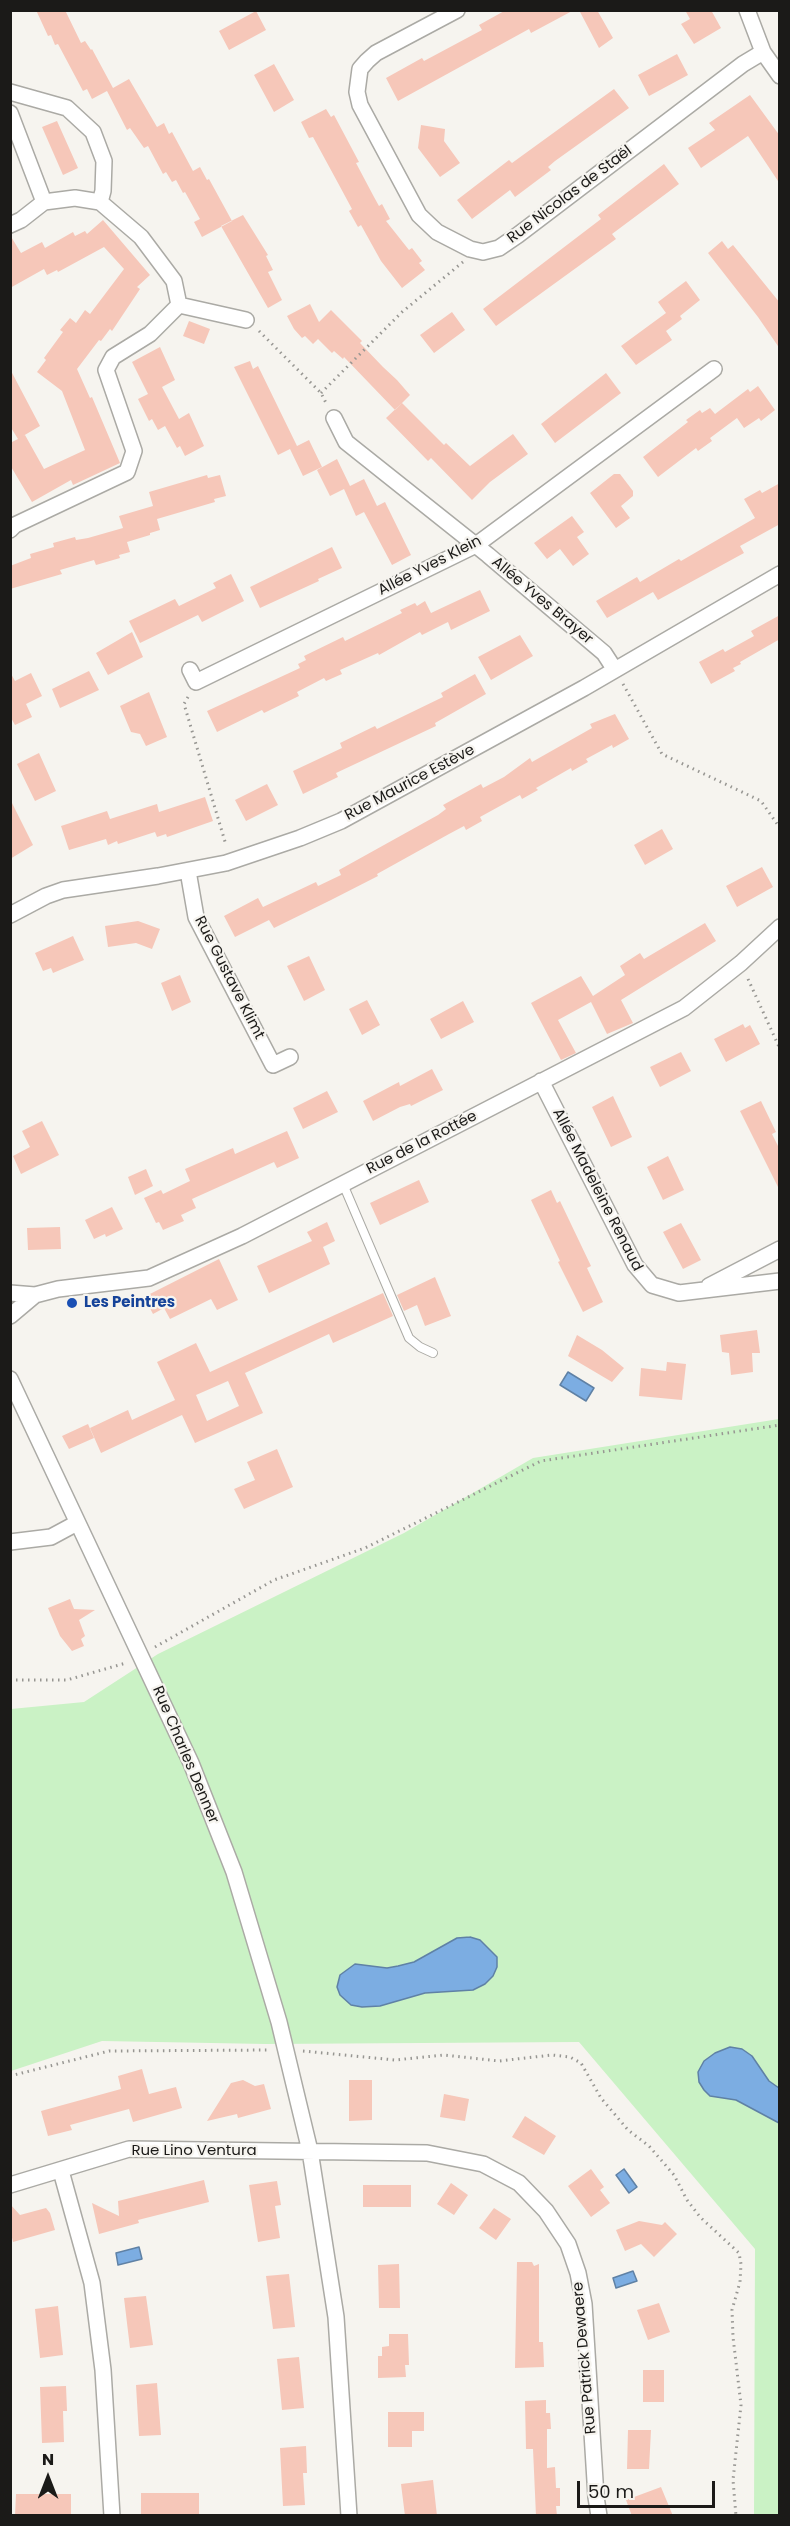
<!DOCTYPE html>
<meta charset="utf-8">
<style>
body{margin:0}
#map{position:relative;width:790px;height:2526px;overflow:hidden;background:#f6f4ef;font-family:Poppins,sans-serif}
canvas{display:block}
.frame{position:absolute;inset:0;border:12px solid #1b1a18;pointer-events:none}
.north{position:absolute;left:18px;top:2448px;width:60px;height:60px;-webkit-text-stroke:4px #f6f4ef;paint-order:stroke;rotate:0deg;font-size:16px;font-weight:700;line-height:24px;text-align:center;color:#1b1a18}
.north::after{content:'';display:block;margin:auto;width:21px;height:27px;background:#1b1a18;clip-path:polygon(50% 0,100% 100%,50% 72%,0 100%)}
.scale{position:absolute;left:577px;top:2481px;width:138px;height:27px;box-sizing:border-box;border:3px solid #1b1a18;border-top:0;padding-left:8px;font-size:18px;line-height:21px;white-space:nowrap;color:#1b1a18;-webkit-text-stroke:4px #f6f4ef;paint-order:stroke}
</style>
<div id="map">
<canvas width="790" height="2526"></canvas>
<div class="frame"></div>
<div class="north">N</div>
<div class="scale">50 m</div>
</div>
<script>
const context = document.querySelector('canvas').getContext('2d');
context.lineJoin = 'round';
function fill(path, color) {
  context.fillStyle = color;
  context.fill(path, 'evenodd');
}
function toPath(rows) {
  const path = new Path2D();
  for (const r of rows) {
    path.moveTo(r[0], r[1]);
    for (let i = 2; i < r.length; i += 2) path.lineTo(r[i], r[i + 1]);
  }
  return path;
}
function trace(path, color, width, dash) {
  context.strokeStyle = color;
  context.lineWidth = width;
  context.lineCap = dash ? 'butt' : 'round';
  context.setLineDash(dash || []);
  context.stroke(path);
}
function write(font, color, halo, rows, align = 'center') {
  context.font = font + ' Poppins,sans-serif';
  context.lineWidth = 4.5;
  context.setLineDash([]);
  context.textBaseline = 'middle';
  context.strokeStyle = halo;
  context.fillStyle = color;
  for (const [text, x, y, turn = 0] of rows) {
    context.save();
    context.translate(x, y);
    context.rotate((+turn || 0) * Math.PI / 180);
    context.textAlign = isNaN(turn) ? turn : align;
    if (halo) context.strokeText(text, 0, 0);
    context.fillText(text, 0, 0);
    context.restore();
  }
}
const green = toPath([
 [779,1419,779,2515,754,2515,755,2249,579,2042,266,2044,102,2041,11,2071,11,1709,84,1702,158,1654,404,1533,533,1458]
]);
const water = toPath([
 [568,1372,594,1388,586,1401,560,1385,568,1372],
 [470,1937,480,1940,497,1957,497,1967,493,1976,485,1984,473,1990,425,1993,380,2006,362,2007,351,2005,340,1995,337,1987,340,1975,355,1964,387,1968,398,1966,414,1962,457,1938,470,1937],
 [730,2047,742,2049,752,2056,769,2081,779,2088,779,2123,736,2100,710,2096,704,2090,699,2082,698,2072,704,2061,715,2053,730,2047],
 [624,2169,637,2187,629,2193,616,2175,624,2169],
 [139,2247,142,2259,118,2265,116,2253,139,2247],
 [633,2271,637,2281,616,2288,613,2278,633,2271]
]);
const building = toPath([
 [36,10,65,10,81,43,85,41,91,50,92,49,113,88,129,79,157,127,164,123,169,134,172,132,193,171,200,167,207,180,209,179,232,221,202,237,194,222,200,219,185,192,183,193,176,180,172,182,166,172,163,174,148,146,144,148,130,128,127,130,107,91,92,99,87,89,83,91,58,44,55,45,51,35,48,36],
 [506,10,574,10,531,33,529,29,398,101,386,78,422,58,424,61,482,30,479,25],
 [579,10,597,10,613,38,599,48],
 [685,10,711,10,721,28,694,44,681,24,690,19],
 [256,11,266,30,229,50,219,31],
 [677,54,688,75,649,96,638,75],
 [274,64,294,100,274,112,254,75],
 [614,89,629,108,555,161,548,167,551,170,515,197,510,190,472,219,457,200,509,160,512,163],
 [750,95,780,136,780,184,748,136,701,168,688,148,715,130,709,123],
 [326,109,331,117,334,115,359,162,356,163,374,197,379,206,382,204,390,219,386,221,409,250,412,248,422,261,419,263,425,270,402,288,381,261,361,225,358,227,349,211,352,209,338,183,313,137,309,138,301,122],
 [57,121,78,168,63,175,42,127],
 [421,125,445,129,444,141,460,163,440,177,418,148],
 [664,164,679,184,612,234,616,239,496,326,483,309,601,219,598,215],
 [243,215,268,255,266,256,273,270,268,272,282,300,268,308,221,226],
 [103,220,150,275,137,287,140,289,112,331,110,329,101,341,99,340,77,369,90,398,92,397,120,463,73,485,71,480,32,502,10,465,10,443,18,439,10,426,10,369,40,426,23,436,25,435,44,469,85,450,62,391,37,372,46,360,44,358,63,332,60,330,70,318,76,323,85,310,90,314,124,269,104,247,58,272,57,270,47,275,44,269,10,288,10,235,21,253,42,242,45,248,73,232,75,236,85,231,87,234],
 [722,241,728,249,733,245,780,303,780,349,758,317,708,253],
 [686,281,700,300,680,316,682,319,666,331,672,340,636,365,621,346,666,313,658,302],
 [310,304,319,322,331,310,362,341,360,343,383,367,397,380,410,395,395,410,344,357,343,359,334,351,332,353,318,339,313,344,305,336,302,338,294,329,287,316],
 [452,312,465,330,434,353,420,335],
 [189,321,210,329,204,344,183,336],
 [160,347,175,380,162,387,179,419,189,413,204,446,185,456,180,446,177,448,165,426,158,430,152,419,149,421,138,399,148,394,132,362],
 [250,361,253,369,258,366,297,446,309,440,322,467,303,476,290,449,278,455,234,367],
 [606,373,621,393,555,443,541,424],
 [758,386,775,410,761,421,759,418,744,428,737,418,710,438,712,441,698,451,696,448,658,477,643,457,688,422,686,420,700,410,702,413,710,408,715,414,748,389,750,392],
 [402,403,444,445,446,443,470,466,513,434,528,454,490,482,472,500,431,458,428,461,386,418],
 [337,459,350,486,364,479,377,506,385,502,411,555,392,565,364,512,356,516,344,489,330,496,317,470],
 [614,474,620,474,633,491,633,496,621,506,630,518,616,528,590,493],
 [207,475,208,478,220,475,226,496,214,499,215,502,157,519,160,530,150,533,150,535,127,542,130,552,119,555,120,558,96,565,94,560,60,570,62,574,10,589,10,566,31,558,30,554,54,547,53,543,75,537,76,540,88,538,123,528,119,516,153,506,149,492],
 [780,483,780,524,740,546,744,553,658,600,653,592,607,618,596,601,637,577,640,582,679,559,681,561,755,518,744,499,760,490,762,493],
 [572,516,584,532,577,537,589,554,573,566,560,549,547,559,534,543],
 [332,547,342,568,318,579,319,581,260,608,250,587],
 [231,574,244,601,202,622,198,615,140,643,129,621,175,599,179,606,216,588,213,583],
 [480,590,490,611,451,630,448,622,422,635,420,632,379,655,378,653,340,670,342,674,326,681,324,678,297,692,299,696,264,713,262,710,217,732,207,711,300,668,298,664,306,660,304,656,343,637,345,641,402,613,400,610,415,603,417,606,425,601,431,613],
 [780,615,780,639,740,662,741,664,733,668,735,671,711,684,699,662,723,649,725,652,754,636,751,631],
 [132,632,143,657,108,675,96,653],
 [520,635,533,656,491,680,478,657],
 [89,671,99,690,60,708,52,689],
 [10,672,15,681,31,673,42,696,26,704,32,717,15,725,10,716],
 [475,674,486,694,435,723,436,726,336,773,338,777,303,794,293,771,342,748,340,743,375,726,377,729,443,697,441,693],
 [149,692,167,737,146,746,140,734,131,732,120,706],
 [615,714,629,739,613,748,612,745,586,759,588,762,572,771,571,768,536,788,538,790,522,799,520,795,480,817,482,821,466,830,464,826,449,834,377,874,378,876,331,900,274,928,269,920,235,937,224,916,258,898,263,907,316,882,318,886,341,875,339,870,438,815,446,809,443,805,481,784,483,788,504,777,530,758,532,762,592,728,590,724],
 [39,753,56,791,35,801,17,764],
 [267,784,278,805,246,821,235,800],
 [205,797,213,821,167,837,166,834,157,837,155,832,118,844,117,841,108,845,106,839,69,850,61,826,107,811,110,819,157,804,159,812],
 [10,799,33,845,10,859],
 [662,829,673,849,645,865,634,845],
 [762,867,773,887,737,907,726,886],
 [138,921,160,929,152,949,136,943,108,947,105,926],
 [705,923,716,941,621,1000,633,1023,607,1034,591,1002,558,1020,576,1053,561,1060,531,1003,581,976,593,996,625,975,620,966,640,953,644,959],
 [73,936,84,960,53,973,51,968,43,971,35,953],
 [309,956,325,990,304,1001,287,966],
 [180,975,191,1002,172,1011,161,983],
 [367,1000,380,1025,362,1035,349,1009],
 [463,1001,474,1022,441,1039,430,1019],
 [743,1024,745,1028,750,1025,760,1044,726,1062,714,1039],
 [681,1052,691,1071,660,1087,650,1067],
 [432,1069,443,1090,411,1106,410,1104,400,1107,373,1121,363,1101,399,1082,400,1086],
 [327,1091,338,1112,303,1129,293,1108],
 [613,1096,632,1137,611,1147,592,1107],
 [761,1101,776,1132,772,1134,780,1150,780,1191,740,1111],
 [42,1121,59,1155,21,1174,13,1156,30,1147,22,1131],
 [287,1131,299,1158,277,1168,274,1162,192,1199,196,1208,181,1215,184,1221,163,1230,159,1222,156,1223,144,1198,161,1190,163,1194,190,1181,185,1169,233,1148,235,1154],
 [668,1156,684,1190,663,1200,647,1167],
 [146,1169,153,1186,135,1195,128,1177],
 [419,1180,429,1202,380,1225,370,1203],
 [551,1190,557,1203,560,1201,591,1266,587,1268,603,1302,583,1312,558,1262,560,1261,531,1200],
 [112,1207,123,1229,106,1237,105,1234,94,1239,85,1220],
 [327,1222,335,1241,323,1247,330,1264,269,1293,257,1266,312,1241,307,1232],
 [681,1223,701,1260,683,1269,663,1232],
 [60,1227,61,1249,28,1250,27,1228],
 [219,1259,238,1300,217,1310,211,1299,170,1319,164,1308,153,1314,144,1297],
 [435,1277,451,1316,425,1326,417,1305,404,1311,397,1295],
 [383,1293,393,1316,333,1343,329,1334,245,1373,263,1413,195,1443,182,1415,101,1453,90,1428,128,1410,132,1420,175,1400,157,1362,196,1343,210,1372],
 [228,1381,239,1406,207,1421,196,1395],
 [757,1330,760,1353,752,1353,753,1372,731,1375,729,1353,722,1352,720,1335],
 [577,1335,602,1350,624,1368,612,1382,568,1356],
 [667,1362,686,1364,682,1400,639,1396,641,1368,666,1371],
 [88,1424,94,1438,69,1449,62,1436],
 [277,1449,293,1487,244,1509,234,1489,255,1480,247,1462],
 [70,1599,74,1609,95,1610,79,1620,85,1636,81,1639,84,1646,72,1651,60,1636,48,1608],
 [142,2069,149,2094,176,2087,182,2108,133,2122,129,2109,70,2125,72,2130,48,2136,41,2111,121,2089,118,2076],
 [243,2080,255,2086,264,2084,271,2109,238,2118,237,2114,207,2121,231,2083],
 [349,2080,372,2080,372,2120,349,2121],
 [444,2094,469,2099,465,2121,440,2117],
 [525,2116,556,2136,544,2155,512,2137],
 [591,2169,604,2187,600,2190,610,2203,591,2217,568,2186],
 [204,2180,209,2202,138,2220,139,2223,99,2234,92,2203,119,2216,118,2201],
 [277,2181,281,2205,275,2206,280,2238,258,2242,249,2185],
 [451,2183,468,2195,454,2215,437,2204],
 [363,2185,411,2185,411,2207,363,2207],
 [10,2204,20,2215,46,2208,50,2213,55,2230,13,2242,10,2229],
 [494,2208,511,2219,496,2240,479,2228],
 [639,2221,662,2225,665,2222,677,2234,654,2257,641,2244,625,2251,616,2230],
 [517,2262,532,2262,534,2266,539,2264,539,2342,543,2342,544,2367,515,2368],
 [399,2264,400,2308,379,2308,378,2265],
 [289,2274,295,2327,273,2329,266,2276],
 [146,2296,153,2345,130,2348,124,2298],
 [659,2303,670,2332,648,2340,637,2310],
 [58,2306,63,2355,40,2358,35,2309],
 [389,2334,408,2334,409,2365,405,2365,406,2377,378,2378,378,2356,382,2356,382,2347,389,2346],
 [299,2357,304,2408,282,2410,277,2359],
 [643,2370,664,2370,664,2402,643,2402],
 [157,2383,161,2435,139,2436,136,2385],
 [66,2386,67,2411,63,2411,64,2442,42,2443,40,2387],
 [546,2400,546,2413,550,2413,551,2429,547,2429,547,2468,555,2467,556,2488,560,2488,560,2506,556,2506,557,2516,536,2516,533,2449,526,2449,525,2401],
 [388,2412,424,2412,424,2431,412,2431,412,2447,388,2447],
 [628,2430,651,2430,649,2469,627,2469],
 [306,2446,307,2473,303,2473,305,2505,283,2506,280,2448],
 [433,2480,437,2516,405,2516,401,2484],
 [661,2487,673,2516,632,2516,626,2500],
 [141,2493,199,2493,199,2516,141,2516],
 [16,2494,71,2494,71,2516,15,2516]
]);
const path = toPath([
 [259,331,321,393,327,405],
 [321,393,402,312,463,262],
 [623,684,662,754,761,801,780,828],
 [188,697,184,704,226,845],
 [748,979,780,1049],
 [155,1647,274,1580,365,1548,541,1461,780,1425],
 [10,1680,67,1680,126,1663],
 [303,2051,395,2060,444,2055,499,2061,552,2055,570,2057,581,2063,601,2098,628,2130,649,2146,674,2175,687,2200,700,2217,739,2253,741,2264,740,2282,732,2310,733,2337,741,2405,733,2480,736,2516],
 [10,2076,109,2051,269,2050]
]);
const lane = toPath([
 [343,1184,409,1338,420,1347,433,1353]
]);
const street = toPath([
 [457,10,376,53,367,61,360,69,357,92,360,105,419,215,437,232,470,249,483,252,499,248,518,235,743,64,763,52],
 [747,10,763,52,780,76],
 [10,92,67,108,93,132,104,161,103,191,100,202,141,237,174,281,179,305,150,334,113,357,106,370,134,451,127,472,15,525,10,530],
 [10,113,44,202],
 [10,225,21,220,44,202,75,198,100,202],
 [179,305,246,320],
 [334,418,346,442,488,555,604,653,615,670],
 [190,670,196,682,476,545,714,369],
 [188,871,196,917,273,1065,290,1057],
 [10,915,46,896,63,890,158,876,226,863,300,838,341,821,584,688,780,574],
 [541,1081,635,1265,652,1285,679,1293,780,1281],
 [709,1286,780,1249],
 [10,1293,35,1295,58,1289,149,1278,242,1236,684,1008,741,963,780,927],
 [10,1316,35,1295],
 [10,1379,191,1763,234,1872,279,2022,310,2151,336,2317,349,2516],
 [10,1542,51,1537,77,1523],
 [61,2171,92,2283,103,2370,112,2516],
 [10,2185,129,2149,427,2153,483,2164,519,2183,546,2211,568,2244,578,2273,584,2304,596,2497,599,2516]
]);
const markers = [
 [72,1303,6,"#1a4fb4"]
];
const streetNames = [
 ["Rue Nicolas de Staël",570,195,-37],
 ["Allée Yves Klein",430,566,-27],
 ["Allée Yves Brayer",542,601,40],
 ["Rue Maurice Estève",410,783,-28],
 ["Rue Gustave Klimt",229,978,63],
 ["Rue de la Rottée",422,1143,-27],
 ["Allée Madeleine Renaud",597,1190,63],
 ["Rue Charles Denner",185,1755,67],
 ["Rue Lino Ventura",194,2151],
 ["Rue Patrick Dewaere",585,2358,-95]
];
const transitNames = [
 ["Les Peintres",84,1303]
];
fill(green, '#caf2c5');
fill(water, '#7cade2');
trace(water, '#5f81a5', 1.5);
fill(building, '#f6c7b9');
trace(lane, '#abaaa5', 10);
trace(street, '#abaaa5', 18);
trace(path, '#979692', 3, [1.5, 4.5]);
trace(lane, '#fff', 8);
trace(street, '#fff', 15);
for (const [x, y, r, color] of markers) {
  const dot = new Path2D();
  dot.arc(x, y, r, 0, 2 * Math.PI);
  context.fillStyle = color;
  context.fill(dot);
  trace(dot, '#f6f4ef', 2);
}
write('15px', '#1b1a18', '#f6f4ef', streetNames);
write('bold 15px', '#164399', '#f6f4ef', transitNames, 'left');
</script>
